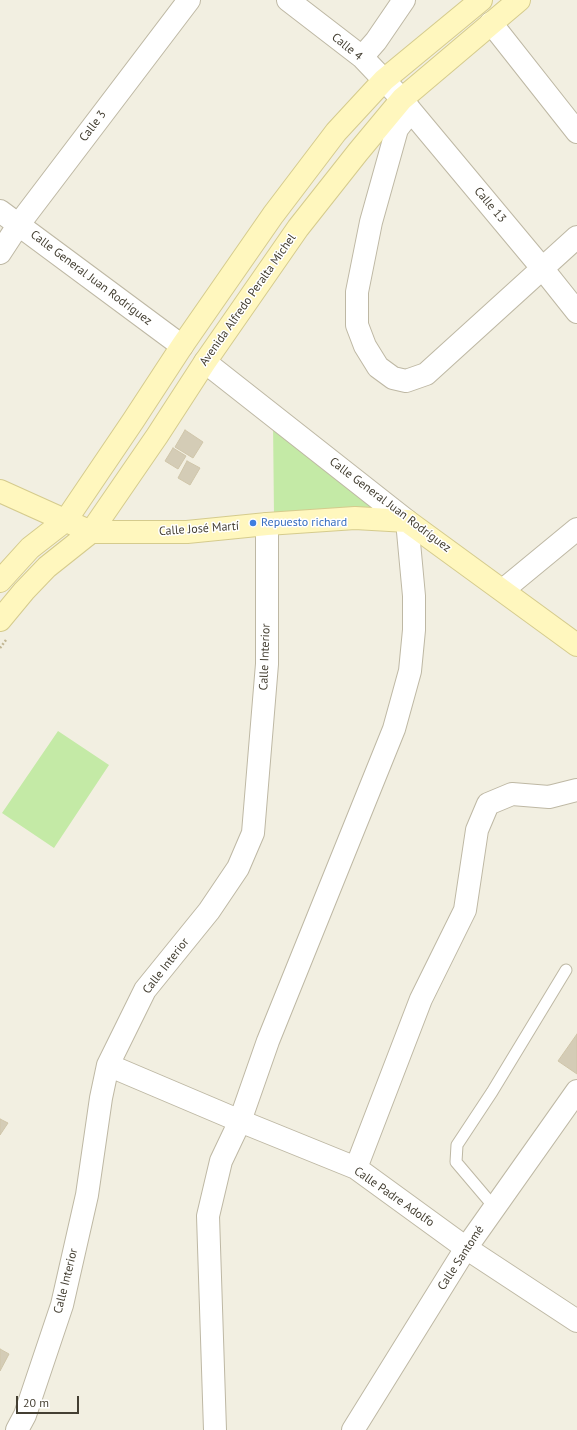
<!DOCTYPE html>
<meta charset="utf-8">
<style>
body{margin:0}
#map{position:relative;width:577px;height:1430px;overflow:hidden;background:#f2efe1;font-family:"PT Sans",sans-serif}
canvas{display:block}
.scale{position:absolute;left:16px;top:1396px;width:63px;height:18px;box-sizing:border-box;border:2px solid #443f32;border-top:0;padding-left:5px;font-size:12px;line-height:14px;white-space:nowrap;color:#443f32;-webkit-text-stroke:3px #fff;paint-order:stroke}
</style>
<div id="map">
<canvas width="577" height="1430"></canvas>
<div class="scale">20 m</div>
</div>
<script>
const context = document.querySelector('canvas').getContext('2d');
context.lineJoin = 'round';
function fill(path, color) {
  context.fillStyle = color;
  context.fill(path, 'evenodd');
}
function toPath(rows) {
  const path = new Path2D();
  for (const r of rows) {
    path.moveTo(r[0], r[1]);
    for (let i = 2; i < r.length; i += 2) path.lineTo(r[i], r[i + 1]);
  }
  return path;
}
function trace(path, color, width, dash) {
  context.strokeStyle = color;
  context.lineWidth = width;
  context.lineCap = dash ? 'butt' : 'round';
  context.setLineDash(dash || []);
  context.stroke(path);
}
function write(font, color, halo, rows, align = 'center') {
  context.font = font + ' "PT Sans",sans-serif';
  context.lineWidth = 3;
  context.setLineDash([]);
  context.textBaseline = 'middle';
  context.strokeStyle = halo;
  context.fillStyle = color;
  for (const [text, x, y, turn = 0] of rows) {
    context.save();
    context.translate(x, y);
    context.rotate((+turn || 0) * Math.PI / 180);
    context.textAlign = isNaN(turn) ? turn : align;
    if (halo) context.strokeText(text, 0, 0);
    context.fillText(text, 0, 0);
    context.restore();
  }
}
const green = toPath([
 [273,421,382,516,274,516],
 [58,731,109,765,54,848,2,813]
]);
const building = toPath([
 [185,430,203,442,193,458,175,447,185,430],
 [173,448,186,456,178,469,165,461,173,448],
 [187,461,200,468,190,485,178,478,187,461],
 [577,1034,577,1074,558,1061,577,1034],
 [0,1119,8,1123,0,1135,0,1119],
 [0,1349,9,1354,0,1371,0,1349]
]);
const path = toPath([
 [0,648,6,640]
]);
const lane = toPath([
 [495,1208,456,1162,457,1145,492,1092,566,970]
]);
const street = toPath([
 [288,0,362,57,402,99,411,111,542,268,577,312],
 [491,23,577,132],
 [362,57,376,41,404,0],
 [411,111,397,129,371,222,357,292,357,325,365,346,378,367,393,378,406,381,426,374,577,237],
 [0,211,182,346],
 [0,253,19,224,189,0],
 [205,362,407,521,414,596,414,630,410,671,394,729,268,1041,240,1121,221,1161,208,1216,215,1430],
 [503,590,577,529],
 [108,1065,240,1121,356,1168,466,1248,577,1321],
 [356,1168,421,999,465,910,477,830,488,804,512,794,549,797,577,790],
 [17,1430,25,1415,62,1305,87,1195,101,1098,108,1065,145,990,209,911,238,868,253,833,267,664,267,524],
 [353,1430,466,1248,577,1091]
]);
const secondary = toPath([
 [0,491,91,532,187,532,267,524,355,518,407,521,577,645],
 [0,581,30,548,66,520,133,421,182,346,273,215,336,132,384,80,481,0],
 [0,620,24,591,47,567,91,532,157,436,205,362,298,228,358,152,402,99,519,0]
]);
const markers = [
 [253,523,4,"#3f7fe0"]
];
const streetNames = [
 ["Calle 4",347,47,39],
 ["Calle 3",93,126,-53],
 ["Calle 13",490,205,50],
 ["Calle General Juan Rodríguez",91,278,37],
 ["Avenida Alfredo Peralta Michel",248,300,-55],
 ["Calle General Juan Rodríguez",390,505,37],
 ["Calle José Martí",199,529,-4],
 ["Calle Interior",265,657,-88],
 ["Calle Interior",166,966,-52],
 ["Calle Padre Adolfo",394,1197,35],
 ["Calle Santomé",461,1258,-57],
 ["Calle Interior",66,1281,-76]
];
const shopNames = [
 ["Repuesto richard",261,523]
];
fill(green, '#c4eaa6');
fill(building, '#d4ccb6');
trace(building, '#cfc5a9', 1);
trace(lane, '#beb8a4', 13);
trace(street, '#beb8a4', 24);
trace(secondary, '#d5cb8d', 24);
trace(path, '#c1b694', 2.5, [2, 2]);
trace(lane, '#fff', 11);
trace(street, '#fff', 22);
trace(secondary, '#fff7be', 22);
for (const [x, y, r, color] of markers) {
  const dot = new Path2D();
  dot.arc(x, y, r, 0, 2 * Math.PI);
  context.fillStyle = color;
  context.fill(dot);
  trace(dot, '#fff', 1.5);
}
write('12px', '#443f32', '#fff', streetNames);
write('12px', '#366cbe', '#fff', shopNames, 'left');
</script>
